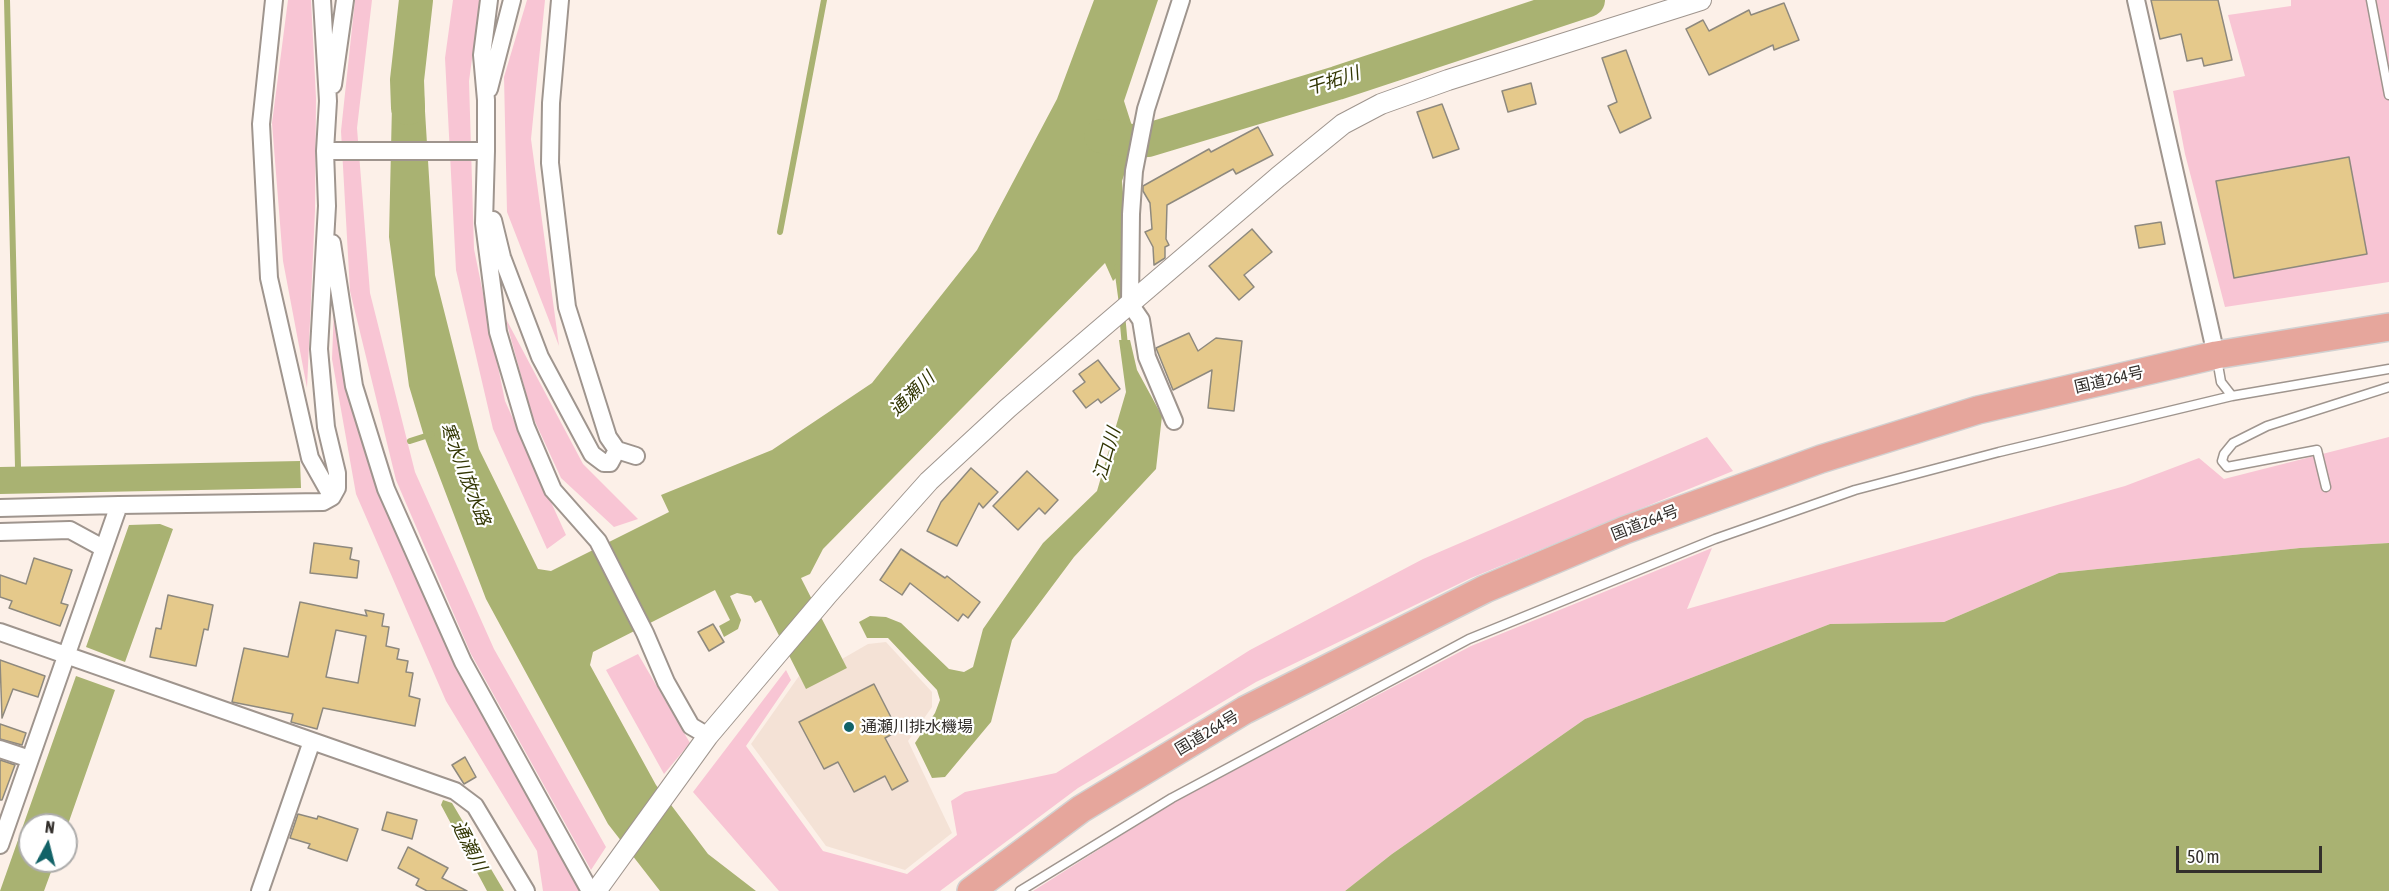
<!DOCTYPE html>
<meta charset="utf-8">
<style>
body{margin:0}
#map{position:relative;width:2389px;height:891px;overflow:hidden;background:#fcf0e8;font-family:"Asap Condensed",sans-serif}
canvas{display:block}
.north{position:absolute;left:18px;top:813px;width:60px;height:60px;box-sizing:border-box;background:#fff;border:2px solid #adacab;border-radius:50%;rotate:7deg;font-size:16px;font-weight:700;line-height:24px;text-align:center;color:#332f2c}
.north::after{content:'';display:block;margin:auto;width:21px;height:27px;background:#126267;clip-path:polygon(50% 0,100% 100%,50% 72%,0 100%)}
.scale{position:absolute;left:2176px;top:846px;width:146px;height:27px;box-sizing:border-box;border:3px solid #332f2c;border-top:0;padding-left:8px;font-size:18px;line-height:21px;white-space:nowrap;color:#332f2c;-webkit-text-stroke:4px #fff;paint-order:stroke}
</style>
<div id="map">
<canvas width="2389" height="891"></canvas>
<div class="north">N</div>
<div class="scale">50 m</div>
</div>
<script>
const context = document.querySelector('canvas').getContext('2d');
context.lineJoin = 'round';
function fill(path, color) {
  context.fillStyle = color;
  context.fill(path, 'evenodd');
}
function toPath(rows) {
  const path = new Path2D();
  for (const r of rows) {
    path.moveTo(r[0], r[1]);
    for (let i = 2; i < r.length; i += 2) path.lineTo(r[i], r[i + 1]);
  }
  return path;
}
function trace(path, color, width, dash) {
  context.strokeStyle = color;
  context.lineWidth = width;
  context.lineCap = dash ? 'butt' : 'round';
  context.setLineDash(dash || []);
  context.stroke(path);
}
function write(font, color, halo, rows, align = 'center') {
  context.font = font + ' "Asap Condensed","Noto Sans JP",sans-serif';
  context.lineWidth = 4.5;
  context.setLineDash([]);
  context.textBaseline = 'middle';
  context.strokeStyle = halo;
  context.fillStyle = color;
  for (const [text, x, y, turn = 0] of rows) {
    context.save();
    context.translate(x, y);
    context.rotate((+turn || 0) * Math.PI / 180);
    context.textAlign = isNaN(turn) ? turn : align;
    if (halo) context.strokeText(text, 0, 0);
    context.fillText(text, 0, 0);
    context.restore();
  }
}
const built = toPath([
 [886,642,932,692,932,707,908,741,952,833,905,870,826,846,751,744,799,676,806,688,847,668,842,659,868,644]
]);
const green = toPath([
 [288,0,311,0,316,98,315,210,307,388,283,261,272,123],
 [355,0,372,0,357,128,370,293,415,472,494,649,606,847,591,870,471,654,396,480,350,291,341,131],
 [453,0,480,0,469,81,474,249,505,401,566,535,547,549,493,429,456,270,445,58],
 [527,0,545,0,531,139,559,346,507,212,504,77],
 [2291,0,2389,0,2389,282,2225,307,2185,154,2173,91,2245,76,2228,15,2291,6],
 [334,307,349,393,378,494,459,672,580,891,543,891,537,851,446,701,356,494,332,359],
 [505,317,583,464,638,519,614,527,561,478,532,415],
 [1707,437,1733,471,1471,578,1256,682,1078,788,940,891,779,891,693,792,786,670,791,680,746,746,823,851,907,874,957,835,951,801,965,792,1056,773,1250,650,1423,559],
 [2389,437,2389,543,2300,548,2059,573,1944,622,1830,624,1585,719,1392,854,1345,891,1033,891,1174,802,1471,646,1712,548,1687,609,2125,486,2199,458,2224,479],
 [638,654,690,743,664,774,606,670]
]);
const water = toPath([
 [1094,0,1158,0,1124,101,1132,126,1129,160,1122,181,1129,265,1113,281,1105,263,823,549,810,574,801,578,847,668,806,689,761,600,755,603,751,596,737,593,730,596,741,620,738,629,724,637,719,626,730,620,715,590,593,652,590,665,656,785,708,854,756,891,660,891,608,824,486,599,424,436,409,386,389,237,393,61,422,62,435,275,479,449,538,569,551,571,669,512,661,495,772,450,872,383,977,250,1057,99],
 [1119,340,1130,340,1137,370,1162,416,1156,469,1074,557,1012,640,991,722,945,777,932,778,915,743,935,713,940,700,937,690,888,638,867,638,859,622,870,616,886,617,901,623,949,669,964,672,973,667,983,629,1043,543,1097,491,1126,392],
 [300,461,301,488,0,494,0,467],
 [160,524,173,529,125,662,86,647,129,525],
 [2389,543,2389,891,1345,891,1392,854,1585,719,1830,624,1944,622,2059,573,2300,548],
 [76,676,115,690,66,830,66,825,30,825,30,861,55,861,44,891,0,891],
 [443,800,452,803,504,891,487,891,441,805]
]);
const stream = toPath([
 [7,0,18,467],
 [780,232,824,0],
 [1117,267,1122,304],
 [1122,314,1125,346],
 [410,441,432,434]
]);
const river = toPath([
 [408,108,407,80,416,0],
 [1101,136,1131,141,1148,140,1337,83,1588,0]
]);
const building = toPath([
 [2151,0,2218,0,2232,60,2204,66,2202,58,2187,61,2181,34,2160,39,2151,0],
 [1784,3,1799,40,1774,50,1773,45,1709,75,1686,29,1703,20,1709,31,1749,10,1751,15,1784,3],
 [1626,50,1651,118,1620,133,1608,106,1617,102,1602,58,1626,50],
 [1531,83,1536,104,1508,112,1502,91,1531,83],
 [1442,104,1459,149,1433,158,1417,112,1442,104],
 [1258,127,1273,155,1236,174,1233,169,1167,205,1166,239,1169,245,1165,247,1165,258,1154,265,1153,247,1145,232,1152,229,1150,203,1143,191,1143,186,1209,149,1211,152,1258,127],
 [2349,157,2367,254,2234,278,2216,181,2349,157],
 [2161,222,2165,244,2139,248,2135,226,2161,222],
 [1252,229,1272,252,1244,275,1254,287,1239,300,1209,266,1252,229],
 [1189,333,1198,351,1216,338,1242,341,1234,411,1208,408,1212,370,1173,390,1156,348,1189,333],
 [1098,360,1120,389,1101,403,1098,399,1086,408,1073,391,1085,382,1079,374,1098,360],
 [971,468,998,492,983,508,979,503,957,546,927,531,941,502,971,468],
 [1027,471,1058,500,1045,514,1039,508,1018,530,993,506,1027,471],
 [314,543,352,548,350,559,359,561,357,578,310,573,314,543],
 [901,549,945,578,947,576,980,602,968,618,963,614,958,621,910,583,902,595,880,580,901,549],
 [34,558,72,570,61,603,68,605,60,626,9,608,12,601,0,597,0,575,26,584,34,558],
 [168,595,213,605,208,630,204,629,196,666,150,657,156,628,161,629,168,595],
 [300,602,367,616,365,610,384,614,382,626,389,627,386,646,399,649,397,659,408,661,406,672,413,673,409,696,420,699,415,726,323,708,317,729,291,722,293,714,232,702,244,648,288,657,300,602],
 [336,630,366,636,358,683,326,677,336,630],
 [713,624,724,642,709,651,698,632,713,624],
 [0,660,45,676,38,697,13,689,2,718,0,660],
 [874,684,898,731,885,738,908,781,892,790,885,776,854,792,838,762,824,769,799,722,874,684],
 [0,724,26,733,22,745,0,739,0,724],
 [465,757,476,777,464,784,452,765,465,757],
 [0,760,15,765,2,800,0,800,0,760],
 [387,812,417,820,412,839,382,830,387,812],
 [298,814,317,819,318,816,358,829,347,861,308,848,310,844,290,838,298,814],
 [408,847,448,868,442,878,467,891,427,891,416,885,419,879,398,868,408,847]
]);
const service = toPath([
 [2371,0,2389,95],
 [2217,359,2221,382,2232,396],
 [2326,487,2317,450,2227,467,2222,461,2224,454,2233,443,2267,426,2389,387],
 [1020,891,1172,798,1469,639,1715,539,1855,490,1999,452,2232,396,2389,369]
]);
const minor = toPath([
 [274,0,261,124,269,278,310,458,332,497],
 [322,0,328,101,325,151],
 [560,0,551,103,550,163,567,307,608,437,617,450,636,456],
 [2136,0,2216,355],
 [333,85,345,0],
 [489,89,512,0],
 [486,151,486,100,482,55,489,0],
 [493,220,502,257,540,357,592,454,604,463,610,463,617,450],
 [332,243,354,386,386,489,463,662,590,891],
 [1174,421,1147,357,1141,320,1130,304,1131,214,1134,171,1146,109,1181,0],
 [0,508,119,505],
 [0,532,70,530,103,548],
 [0,632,455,791,475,806,526,891],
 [0,749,30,759],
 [0,845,119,505,323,502,332,497,337,488,337,473,326,427,319,349,327,206,325,151,486,151,484,223,498,332,526,427,553,490,598,541,645,633,666,682,691,726,708,736],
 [260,891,312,741]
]);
const tertiary = toPath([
 [596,891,708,736,829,593,929,481,1008,408,1278,177,1343,124,1381,104,1448,80,1701,0]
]);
const trunk = toPath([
 [971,891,1081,809,1245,710,1485,589,1625,530,1821,459,1978,410,2216,355,2389,327]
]);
const markers = [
 [849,727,6,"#126267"]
];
const streetNames = [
 ["国道264号",2109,380,-13],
 ["国道264号",1645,523,-21],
 ["国道264号",1207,733,-31]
];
const poiNames = [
 ["通瀬川排水機場",861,727]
];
const waterNames = [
 ["干拓川",1333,81,-18],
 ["通瀬川",912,394,-44],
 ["江口川",1107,454,-74],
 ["寒水川放水路",465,474,69],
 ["通瀬川",469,846,63]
];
fill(built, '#f4e2d6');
fill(green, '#f8c5d4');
fill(water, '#a9b272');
trace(stream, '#a9b272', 6);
trace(river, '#a9b272', 34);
fill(building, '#e5c98b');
trace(building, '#8e897e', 1.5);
trace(service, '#9f958e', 11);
trace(minor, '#9f958e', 20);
trace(tertiary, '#9f958e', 22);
trace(trunk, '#d2d1d1', 30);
trace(service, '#fff', 8);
trace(minor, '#fff', 16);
trace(tertiary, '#fff', 20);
trace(trunk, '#e6a69c', 27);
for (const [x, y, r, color] of markers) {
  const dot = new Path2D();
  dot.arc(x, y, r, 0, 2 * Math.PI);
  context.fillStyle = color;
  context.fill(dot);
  trace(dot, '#fff', 2);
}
write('16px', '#332f2c', '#fff', streetNames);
write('16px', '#332f2c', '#fff', poiNames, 'left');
write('italic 18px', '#323603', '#fff', waterNames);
</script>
